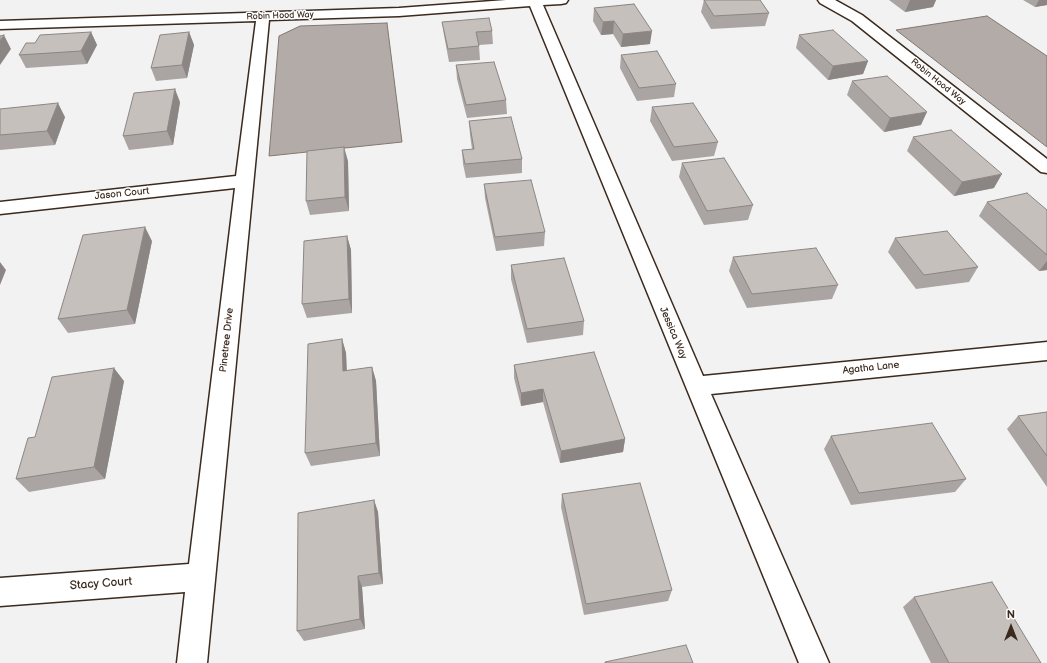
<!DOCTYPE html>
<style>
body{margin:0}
#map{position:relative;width:1047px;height:663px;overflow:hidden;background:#f3f2f2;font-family:"Balsamiq Sans",sans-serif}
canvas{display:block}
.north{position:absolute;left:991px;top:607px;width:40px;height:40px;-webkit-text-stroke:3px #fff;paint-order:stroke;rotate:0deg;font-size:11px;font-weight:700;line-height:16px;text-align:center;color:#3b2a1e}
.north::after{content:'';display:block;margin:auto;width:14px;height:18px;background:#3b2a1e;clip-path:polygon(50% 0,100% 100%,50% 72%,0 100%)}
</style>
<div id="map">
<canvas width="1047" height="663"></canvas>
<div class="north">N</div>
</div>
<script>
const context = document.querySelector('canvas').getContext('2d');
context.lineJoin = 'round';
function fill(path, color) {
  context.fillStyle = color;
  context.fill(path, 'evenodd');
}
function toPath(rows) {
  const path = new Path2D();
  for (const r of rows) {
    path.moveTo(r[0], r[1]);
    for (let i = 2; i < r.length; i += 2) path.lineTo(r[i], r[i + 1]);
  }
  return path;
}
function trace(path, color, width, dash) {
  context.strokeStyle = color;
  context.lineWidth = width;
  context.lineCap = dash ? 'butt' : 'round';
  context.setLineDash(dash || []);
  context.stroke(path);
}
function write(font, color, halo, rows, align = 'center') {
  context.font = font + ' "Balsamiq Sans",sans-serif';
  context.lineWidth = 3;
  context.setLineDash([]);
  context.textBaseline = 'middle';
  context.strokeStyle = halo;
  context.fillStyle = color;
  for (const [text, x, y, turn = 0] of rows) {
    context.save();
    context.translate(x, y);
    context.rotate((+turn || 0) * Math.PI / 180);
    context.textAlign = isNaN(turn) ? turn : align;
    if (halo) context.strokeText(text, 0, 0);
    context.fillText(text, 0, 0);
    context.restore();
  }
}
const water = toPath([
 [987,16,1047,56,1047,147,896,30,987,16],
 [387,23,402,142,269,156,279,36,300,26,387,23]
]);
const minor = toPath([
 [506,0,568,0,566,3,561,4,543,5,703,376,1047,342,1047,360,711,394,829,663,799,663,530,6,399,16,269,20,207,663,177,663,185,592,0,606,0,578,189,564,235,188,0,214,0,202,236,176,256,21,0,29,0,21,399,8,506,0],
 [818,0,835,0,862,15,1047,159,1047,173,1041,172,852,21,820,3,818,0]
]);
const wall = toPath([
 [704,0,760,0,769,13,765,26,711,29,701,12],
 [889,0,936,0,933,7,905,12],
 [1023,0,1047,0,1047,5,1035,7],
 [634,4,650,44,621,47,613,34,601,35,593,21,594,8],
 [442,22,492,31,493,44,479,45,480,60,449,62,444,35],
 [91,32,97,45,87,64,26,68,19,55,35,43],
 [189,32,194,45,187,78,156,81,151,68],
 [799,35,868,61,863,74,828,80,796,48],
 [621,55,676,84,674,97,637,101,620,68],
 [456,65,506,100,507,114,467,118,457,79],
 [852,81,921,125,884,132,847,95],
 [180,102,173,145,129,150,123,136],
 [652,107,718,142,714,156,672,161,650,121],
 [0,109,65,117,55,145,0,150],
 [469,121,522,159,522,173,466,178,463,164,462,150,472,149,470,135],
 [913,137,994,188,954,196,907,151],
 [348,161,349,211,310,215,306,201],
 [682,163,753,205,748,220,704,225,679,177],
 [484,184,545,232,544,246,496,251,485,198],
 [987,202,1047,210,1047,270,1039,271,979,216],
 [347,236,351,250,352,313,307,318,302,304],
 [895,238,978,267,969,282,916,289,888,252],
 [152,241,135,324,68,333,58,319],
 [733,257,838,285,832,299,747,308,729,271],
 [511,265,584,321,583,335,527,343,511,279],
 [342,339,346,353,347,371,372,367,376,381,380,456,311,466,305,453],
 [514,365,625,439,623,452,560,463,543,402,521,406,514,378],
 [124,381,105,479,29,492,16,479,35,437],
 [1047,412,1047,487,1007,429,1018,416],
 [831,436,966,479,955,492,851,505,824,449],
 [562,494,672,590,668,601,584,615,561,507],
 [374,500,378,512,383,584,362,587,365,629,304,641,297,631],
 [914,597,1041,663,931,663,903,607]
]);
const shadedWall = toPath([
 [910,0,936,0,933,7,905,12],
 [1039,0,1047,0,1047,5,1035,7],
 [614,21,613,34,601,35,603,22],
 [652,31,650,44,621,47,623,34],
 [91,32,97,45,87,64,81,51],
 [189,32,194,45,187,78,182,65],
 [4,35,11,49,0,65,0,41],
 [868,61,863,74,828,80,833,66],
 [175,89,180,102,173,145,167,131],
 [58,103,65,117,55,145,47,131],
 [927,112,921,125,884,132,890,118],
 [344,147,348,161,349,211,345,197],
 [1002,174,994,188,954,196,962,182],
 [145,227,152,241,135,324,127,310],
 [347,236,351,250,352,313,349,299],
 [1047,261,1047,270,1039,271],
 [0,262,6,270,0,285],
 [342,339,346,353,347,385,343,371],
 [372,367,376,381,380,456,376,443],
 [114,368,124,381,105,479,94,467],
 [543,389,543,402,521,406,521,393],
 [625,439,623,452,560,463,561,451],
 [374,500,378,512,383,584,379,573],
 [358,576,362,587,365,629,360,619]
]);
const building = toPath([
 [704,0,760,0,769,13,714,16,704,0],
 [634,4,652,31,623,34,614,21,603,22,594,8,634,4],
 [489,18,492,31,476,32,479,46,448,49,442,22,489,18],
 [833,30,868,61,833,66,799,35,833,30],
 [91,32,81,51,19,55,26,43,35,43,40,35,91,32],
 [189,32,182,65,151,68,160,35,189,32],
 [4,35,0,41,0,36,4,35],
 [657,51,676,84,639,88,621,55,657,51],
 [494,62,506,100,466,105,456,65,494,62],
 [887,76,927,112,890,118,852,81,887,76],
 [175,89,167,131,123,136,134,93,175,89],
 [58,103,47,131,0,135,0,109,58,103],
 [693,103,718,142,674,147,652,107,693,103],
 [511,117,522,159,465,164,462,150,474,149,469,121,511,117],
 [951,130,1002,174,962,182,913,137,951,130],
 [344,147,345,197,306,201,307,151,344,147],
 [724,158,753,205,707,211,682,163,724,158],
 [531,180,545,232,495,237,484,184,531,180],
 [1027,193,1047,210,1047,255,987,202,1027,193],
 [145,227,127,310,58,319,83,235,145,227],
 [947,231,978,267,924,275,895,238,947,231],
 [347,236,349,299,302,304,304,241,347,236],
 [816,248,838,285,752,294,733,257,816,248],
 [564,258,584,321,527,329,511,265,564,258],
 [342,339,343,371,372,367,376,443,305,453,308,344,342,339],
 [594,352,625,439,561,451,543,389,521,393,514,365,594,352],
 [114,368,94,467,16,479,28,438,35,437,52,377,114,368],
 [1047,412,1047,456,1018,416,1047,412],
 [932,423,966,479,859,493,831,436,932,423],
 [640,483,672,590,586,604,562,494,640,483],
 [374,500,379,573,358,576,360,619,297,631,298,513,374,500],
 [992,582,1041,663,949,663,914,597,992,582],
 [686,645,693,663,605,663,605,662,686,645]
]);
const farStreetnames = [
 ["Robin Hood Way",280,16,-2],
 ["Robin Hood Way",938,82,39]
];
const streetNames = [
 ["Jason Court",122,194,-6],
 ["Jessica Way",673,333,67],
 ["Pinetree Drive",227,340,-84],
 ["Agatha Lane",871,368,-6]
];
const nearStreetnames = [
 ["Stacy Court",101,584,-4]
];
fill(water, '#b2aba7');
trace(water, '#827770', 1);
trace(minor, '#3b2a1e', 3);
fill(minor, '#fff');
fill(wall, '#aaa5a3');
fill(shadedWall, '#8b8684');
fill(building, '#c6c0bd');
trace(building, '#8b8684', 1);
write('9px', '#3b2a1e', '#fff', farStreetnames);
write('10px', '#3b2a1e', '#fff', streetNames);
write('12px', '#3b2a1e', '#fff', nearStreetnames);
</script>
